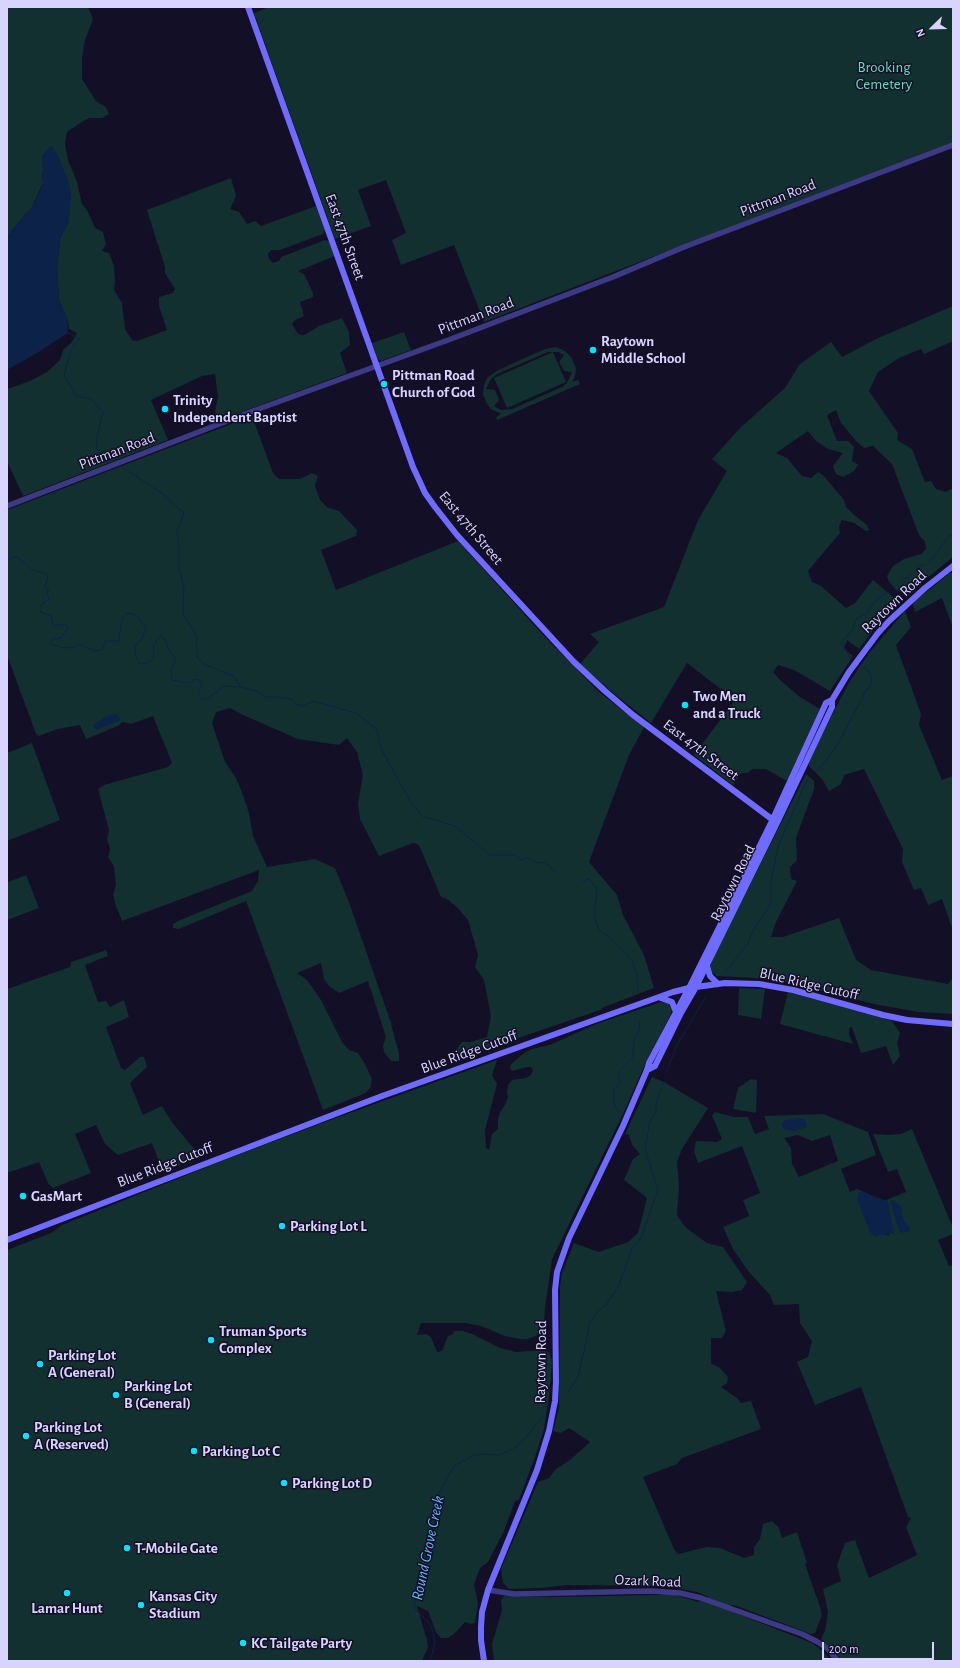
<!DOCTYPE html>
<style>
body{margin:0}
#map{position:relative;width:960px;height:1668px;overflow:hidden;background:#130f26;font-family:"Alegreya Sans",sans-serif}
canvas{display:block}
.frame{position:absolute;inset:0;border:8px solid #d9d4ff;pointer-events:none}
.north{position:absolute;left:912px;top:8px;width:40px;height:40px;-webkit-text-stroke:3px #130f26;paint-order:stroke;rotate:247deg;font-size:11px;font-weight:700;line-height:16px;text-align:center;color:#d9d4ff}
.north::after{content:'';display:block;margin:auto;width:14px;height:18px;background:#d9d4ff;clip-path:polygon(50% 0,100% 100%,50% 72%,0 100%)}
.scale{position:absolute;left:822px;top:1642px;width:112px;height:18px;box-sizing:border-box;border:2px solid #d9d4ff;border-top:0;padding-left:5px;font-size:12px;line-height:14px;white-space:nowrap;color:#d9d4ff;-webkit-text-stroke:3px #130f26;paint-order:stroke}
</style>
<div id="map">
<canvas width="960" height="1668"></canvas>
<div class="frame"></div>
<div class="north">N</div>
<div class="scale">200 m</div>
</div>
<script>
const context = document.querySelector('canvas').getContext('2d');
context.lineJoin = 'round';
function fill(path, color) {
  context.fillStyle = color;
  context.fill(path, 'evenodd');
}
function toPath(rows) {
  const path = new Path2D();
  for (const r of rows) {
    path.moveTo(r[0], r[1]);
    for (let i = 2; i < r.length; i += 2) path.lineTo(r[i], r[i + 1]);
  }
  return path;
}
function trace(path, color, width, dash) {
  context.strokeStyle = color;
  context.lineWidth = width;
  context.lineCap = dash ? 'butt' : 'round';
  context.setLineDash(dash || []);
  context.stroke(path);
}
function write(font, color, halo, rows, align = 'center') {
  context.font = font + ' "Alegreya Sans",sans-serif';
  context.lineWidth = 3;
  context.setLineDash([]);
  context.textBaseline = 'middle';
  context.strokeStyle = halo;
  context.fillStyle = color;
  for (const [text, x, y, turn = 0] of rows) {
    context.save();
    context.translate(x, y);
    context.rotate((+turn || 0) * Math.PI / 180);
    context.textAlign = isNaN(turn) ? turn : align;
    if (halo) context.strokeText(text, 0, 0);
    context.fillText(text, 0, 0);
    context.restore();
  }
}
const green = toPath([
 [7,7,88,7,93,19,85,40,82,57,82,79,96,101,106,107,109,114,102,118,89,118,80,123,67,132,65,144,68,160,77,182,82,204,87,210,95,228,103,232,106,244,102,251,109,253,114,266,115,282,114,290,122,303,125,329,132,340,137,341,167,330,159,306,159,297,173,293,175,289,165,273,165,267,147,210,231,178,236,196,230,209,239,212,247,224,255,221,261,226,316,206,325,230,323,234,280,250,271,250,268,254,269,259,273,263,279,261,281,257,325,240,329,241,335,256,298,271,304,274,313,293,313,297,300,302,304,316,295,320,292,324,298,334,304,335,319,326,342,318,349,332,350,345,340,353,347,373,217,421,215,411,218,397,215,374,202,376,151,400,168,440,23,496,7,461,7,389,30,381,47,372,60,360,63,350,72,342,77,333,69,329,67,318,59,301,57,269,60,239,69,220,42,173,43,183,32,207,13,229,7,239],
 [269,7,953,7,953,143,805,198,484,322,454,245,401,265,392,240,406,233,386,180,358,190,371,226,335,239,254,13],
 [953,306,953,341,924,354,921,349,899,358,878,372,869,391,898,433,897,440,912,449,925,482,931,481,936,489,946,492,953,488,953,557,906,595,896,590,889,582,887,576,893,566,904,559,921,554,926,549,925,542,919,535,892,464,873,446,864,448,857,442,841,423,836,410,827,415,837,441,848,441,854,447,852,461,858,465,854,471,843,477,836,474,833,466,843,453,828,449,816,441,808,431,776,453,787,458,802,476,811,478,818,472,823,475,844,500,846,507,853,514,867,525,869,530,866,531,854,523,842,520,839,526,840,533,808,571,812,582,821,586,846,608,855,603,873,580,900,603,878,624,859,649,847,640,844,649,853,656,830,691,794,670,778,665,773,672,781,681,800,697,820,709,787,781,766,769,753,769,747,773,741,773,733,785,694,755,735,700,687,663,651,723,611,691,580,664,599,642,590,634,664,607,698,520,727,471,712,459,741,427,785,388,800,364,831,342,842,357,876,339],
 [404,332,411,350,381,361,378,359,372,343],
 [556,347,565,351,571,357,576,368,575,376,572,382,578,380,580,384,497,420,496,417,501,414,491,409,487,404,483,395,484,385,487,378,498,370,545,349],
 [548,352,558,352,564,355,559,362,564,371,572,372,567,383,562,387,512,409,501,410,494,406,499,400,495,390,486,389,491,379,497,374],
 [553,352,566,382,507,408,494,378],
 [252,416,273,473,279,479,300,479,312,473,318,476,315,486,320,500,328,508,339,511,357,530,356,536,321,550,336,590,458,541,542,634,599,692,644,727,629,755,589,862,617,895,623,915,644,955,654,988,604,1007,600,1010,460,1058,456,1050,462,1042,471,1042,487,1037,491,1016,484,980,475,967,478,955,468,920,457,907,447,899,441,897,419,845,413,843,379,856,360,819,358,803,363,775,357,752,347,738,339,745,298,739,243,715,230,708,216,712,212,723,225,762,236,778,243,795,249,813,253,836,267,867,315,859,335,868,350,905,390,1020,399,1054,399,1061,391,1061,384,1052,383,1046,386,1037,368,981,339,993,329,986,324,979,321,963,297,973,307,980,321,1000,342,1042,349,1050,358,1053,365,1064,372,1079,370,1088,366,1093,323,1110,246,901,179,929,173,928,173,924,180,920,252,891,258,881,259,870,122,921,116,906,113,895,116,885,114,866,108,857,110,849,107,839,109,830,98,789,104,785,168,767,172,763,153,716,131,724,122,722,118,726,86,739,80,725,57,729,39,736,36,734,7,655,7,510],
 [950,573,953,573,953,628,942,598,915,612,913,605,915,601],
 [905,611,911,627,896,645,921,714,919,725,942,780,953,776,953,931,942,899,928,905,921,888,914,890,902,862,903,849,864,769,844,775,841,784,829,791,822,779,809,766,809,760,848,684,869,653],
 [32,743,60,820,7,841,7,753],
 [806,774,814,781,814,789,796,838,797,860,790,867,791,879,797,881,776,922,771,937,783,937,839,918,856,960,871,970,948,984,953,978,953,1014,918,1012,874,1004,776,979,717,976,713,973,710,968,711,962],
 [26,875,39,908,7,920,7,879,8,882],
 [106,950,108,956,85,965,98,1002,106,1001,110,1007,124,1000,129,1017,106,1027,121,1068,125,1070,140,1057,144,1057,147,1067,130,1083,143,1115,162,1106,171,1121,196,1151,196,1156,193,1159,163,1172,152,1143,118,1155,105,1144,96,1125,75,1134,91,1173,53,1188,48,1183,39,1162,7,1173,7,989,70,967,71,962],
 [739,988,765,989,761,1019,738,1015],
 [788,992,892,1021,900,1033,897,1043,900,1056,893,1065,886,1046,861,1053,852,1027,849,1028,849,1034,853,1044,780,1024],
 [661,1002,668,1003,672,1009,670,1016,646,1062,624,1112,552,1259,545,1308,544,1325,541,1332,536,1336,527,1339,520,1339,505,1336,481,1326,466,1323,421,1323,417,1335,426,1334,431,1337,437,1352,442,1351,448,1336,453,1334,454,1331,463,1331,472,1334,500,1348,516,1352,544,1350,549,1352,552,1361,549,1396,544,1429,535,1457,519,1500,515,1501,504,1531,488,1562,480,1568,476,1579,474,1585,478,1603,475,1623,471,1624,465,1622,454,1634,448,1638,441,1638,436,1632,428,1611,417,1606,427,1640,428,1647,422,1661,7,1661,7,1250,51,1233,62,1225,227,1159,333,1119,497,1060,492,1075,497,1084,485,1130,486,1148,489,1150,492,1134,498,1129,498,1119,500,1112,505,1105,508,1097,507,1092,508,1085,512,1080,526,1078,531,1075,533,1070,531,1067,527,1067,512,1071,510,1068,511,1064,524,1053,532,1049,550,1045,596,1024],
 [652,1077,664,1082,708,1108,682,1149,677,1162,679,1187,677,1215,685,1227,707,1243,723,1247,747,1282,742,1290,732,1292,716,1291,726,1331,722,1338,711,1338,711,1364,719,1367,728,1377,727,1383,721,1387,737,1398,741,1403,751,1401,761,1429,682,1458,677,1464,643,1477,674,1549,678,1554,707,1547,720,1548,744,1558,754,1555,754,1547,760,1539,763,1524,772,1521,779,1528,782,1538,797,1532,807,1563,805,1564,820,1607,822,1615,815,1633,811,1634,737,1606,731,1605,730,1611,812,1643,824,1652,831,1661,494,1661,492,1644,502,1610,501,1600,504,1596,551,1597,658,1595,676,1595,698,1602,709,1597,697,1592,665,1586,566,1585,542,1588,509,1589,503,1583,501,1569,538,1482,549,1478,556,1469,570,1460,590,1442,569,1428,561,1433,553,1431,559,1408,560,1286,562,1273,574,1243,599,1252,628,1242,638,1233,647,1198,624,1180,633,1159,640,1154,632,1145,629,1135,625,1134],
 [751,1079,757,1080,756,1113,733,1109,738,1088],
 [715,1112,734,1117,748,1117,755,1134,769,1129,764,1116,823,1114,868,1132,876,1155,841,1169,850,1192,857,1189,864,1192,858,1194,874,1236,882,1234,889,1235,889,1206,886,1200,906,1192,897,1169,888,1172,873,1134,889,1135,901,1134,912,1129,953,1228,953,1234,938,1240,949,1266,953,1265,953,1661,843,1661,821,1639,825,1631,828,1612,823,1589,841,1581,837,1565,845,1543,855,1540,869,1578,917,1555,906,1527,911,1518,908,1517,861,1387,815,1405,797,1362,808,1357,812,1341,800,1323,799,1304,774,1305,770,1295,749,1272,733,1249,723,1227,749,1216,743,1200,760,1193,742,1146,698,1163,694,1151,696,1141,717,1142,722,1139,712,1115],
 [798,1135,812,1141,830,1135,838,1161,799,1177,792,1164,791,1148,784,1138]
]);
const water = toPath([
 [49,147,53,147,59,158,67,177,71,193,69,220,60,239,57,269,59,301,67,318,68,333,37,353,7,370,7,239,13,229,32,207,38,195,43,183,42,156],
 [116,714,119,716,120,720,118,722,107,725,97,730,95,729,93,725,109,715],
 [797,1118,803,1119,806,1122,807,1127,795,1131,788,1130,783,1128,782,1124,785,1120],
 [864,1192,881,1199,886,1200,889,1206,894,1233,874,1236,870,1232,857,1199,858,1193],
 [894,1200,902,1208,903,1219,910,1228,910,1231,901,1233,898,1228,890,1201]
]);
const stream = toPath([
 [68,333,80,339,72,347,64,375,76,396,91,399,103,412,97,437,97,449,114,461],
 [122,467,163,494,184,513,177,531,179,546,179,569,184,587,183,613,196,636,197,658,206,665,233,676,241,687,256,691,267,697,277,697,291,699,295,704,302,706,313,701,356,713,376,729,379,737,380,744,384,754,410,801,422,816,455,826,490,855,516,855,521,860,527,858,537,863,544,862,556,872],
 [929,561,932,559,949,536,953,535],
 [7,562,10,559,16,557,23,561,32,570,45,573,48,577,45,587,49,589,47,592,49,599,41,605,40,609,41,612,51,616,53,626,66,624,68,628,61,638,52,639,51,644,64,648,77,647,78,644,96,651,102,650,105,641,116,641,119,640,122,619,125,614,130,613,136,615,146,628,142,639,135,646,135,653,139,663,143,664,151,661,154,657,153,648,158,638,161,636,164,638,170,652,175,658,175,663,172,667,171,673,172,680,189,683,195,679,200,680,202,683,201,688,198,691,198,695,202,699,207,699,224,686,240,687],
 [902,582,918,568,924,564],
 [894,587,899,584],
 [850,658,842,642,853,629,856,619,867,613,873,603,887,592],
 [815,772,825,762,840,741,865,692,872,683,870,674,866,668,863,668],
 [583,881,589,879,596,887,597,896,595,906,595,920,599,929,621,948,632,961,637,974,638,992],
 [725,973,748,943,755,927,766,911,771,902,771,881,778,847,801,793,808,779],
 [666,1073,677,1045,706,996],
 [619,1112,615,1106,614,1101,614,1089,620,1084,618,1072,633,1057,634,1038,639,1030,640,1020],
 [568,1392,578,1376,586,1343,589,1324,597,1312,606,1305,619,1285,632,1248,641,1238,658,1189,645,1149,650,1121,656,1112,656,1104,664,1081],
 [430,1661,435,1643,433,1631,430,1624,416,1610,414,1604,433,1531,436,1498,454,1466,474,1455,486,1454,500,1455,514,1448,524,1440,542,1417]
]);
const tertiary = toPath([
 [7,506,253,411,451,339,613,277,684,247,953,145],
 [488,1590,514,1594,651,1591,680,1593,701,1598,802,1634,816,1641,827,1648,838,1661]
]);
const secondary = toPath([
 [248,7,413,467,425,493,435,507,457,535,574,662,605,691,633,715,777,823],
 [707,966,710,976,718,984],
 [661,998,672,1002,676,1012],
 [647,1070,655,1066,681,1013,696,987,777,823,832,707,832,700,849,672,878,633,889,621,925,588,953,566],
 [7,1240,382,1096,673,992,689,988,725,983,759,984,793,990,883,1015,907,1020,953,1024],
 [484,1661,481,1640,481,1627,482,1612,488,1590,537,1470,549,1431,555,1401,556,1382,555,1290,557,1272,569,1238,623,1126,647,1070,649,1063,689,988,772,821,826,703,832,700]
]);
const markers = [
 [593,350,4,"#00e5ff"],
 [384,384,4,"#00e5ff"],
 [165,409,4,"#00e5ff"],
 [685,705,4,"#00e5ff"],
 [23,1196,4,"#00e5ff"],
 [282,1226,4,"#00e5ff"],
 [211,1340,4,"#00e5ff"],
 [40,1364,4,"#00e5ff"],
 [116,1395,4,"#00e5ff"],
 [26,1436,4,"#00e5ff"],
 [194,1451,4,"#00e5ff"],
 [284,1483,4,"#00e5ff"],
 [127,1548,4,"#00e5ff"],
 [67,1593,4,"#00e5ff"],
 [141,1605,4,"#00e5ff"],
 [243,1643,4,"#00e5ff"]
];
const parkNames = [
 ["Brooking",884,67],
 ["Cemetery",884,84]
];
const streetNames = [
 ["Pittman Road",778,198,-21],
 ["East 47th Street",345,237,70],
 ["Pittman Road",476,316,-21],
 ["Pittman Road",117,451,-21],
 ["East 47th Street",471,528,50],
 ["Raytown Road",894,602,-44],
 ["East 47th Street",701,750,37],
 ["Raytown Road",733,883,-64],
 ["Blue Ridge Cutoff",809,984,13],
 ["Blue Ridge Cutoff",469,1052,-20],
 ["Blue Ridge Cutoff",165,1165,-21],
 ["Raytown Road",541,1362,-89],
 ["Ozark Road",648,1581,2]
];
const poiNames = [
 ["Raytown",601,341],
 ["Middle School",601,358],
 ["Pittman Road",392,375],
 ["Church of God",392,392],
 ["Trinity",173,400],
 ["Independent Baptist",173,417],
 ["Two Men",693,696],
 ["and a Truck",693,713],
 ["GasMart",31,1196],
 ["Parking Lot L",290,1226],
 ["Truman Sports",219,1331],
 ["Complex",219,1348],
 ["Parking Lot",48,1355],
 ["A (General)",48,1372],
 ["Parking Lot",124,1386],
 ["B (General)",124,1403],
 ["Parking Lot",34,1427],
 ["A (Reserved)",34,1444],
 ["Parking Lot C",202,1451],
 ["Parking Lot D",292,1483],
 ["T-Mobile Gate",135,1548],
 ["Kansas City",149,1596],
 ["Stadium",149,1613],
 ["Lamar Hunt",67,1608,"center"],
 ["KC Tailgate Party",251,1643]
];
const waterNames = [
 ["Round Grove Creek",428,1548,-78]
];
fill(green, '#12302f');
fill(water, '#0c2248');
trace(stream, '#0c2248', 1);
trace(tertiary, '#3d3a85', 5.5);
trace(secondary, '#6f6bff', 6);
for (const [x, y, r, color] of markers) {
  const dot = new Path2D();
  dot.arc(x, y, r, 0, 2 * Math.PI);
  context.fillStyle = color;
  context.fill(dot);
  trace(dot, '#130f26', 1.5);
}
write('15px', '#5fe0c0', '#130f26', parkNames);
write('15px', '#d9d4ff', '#130f26', streetNames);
write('bold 15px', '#d9d4ff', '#130f26', poiNames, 'left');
write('italic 16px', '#62b6ff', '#130f26', waterNames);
</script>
